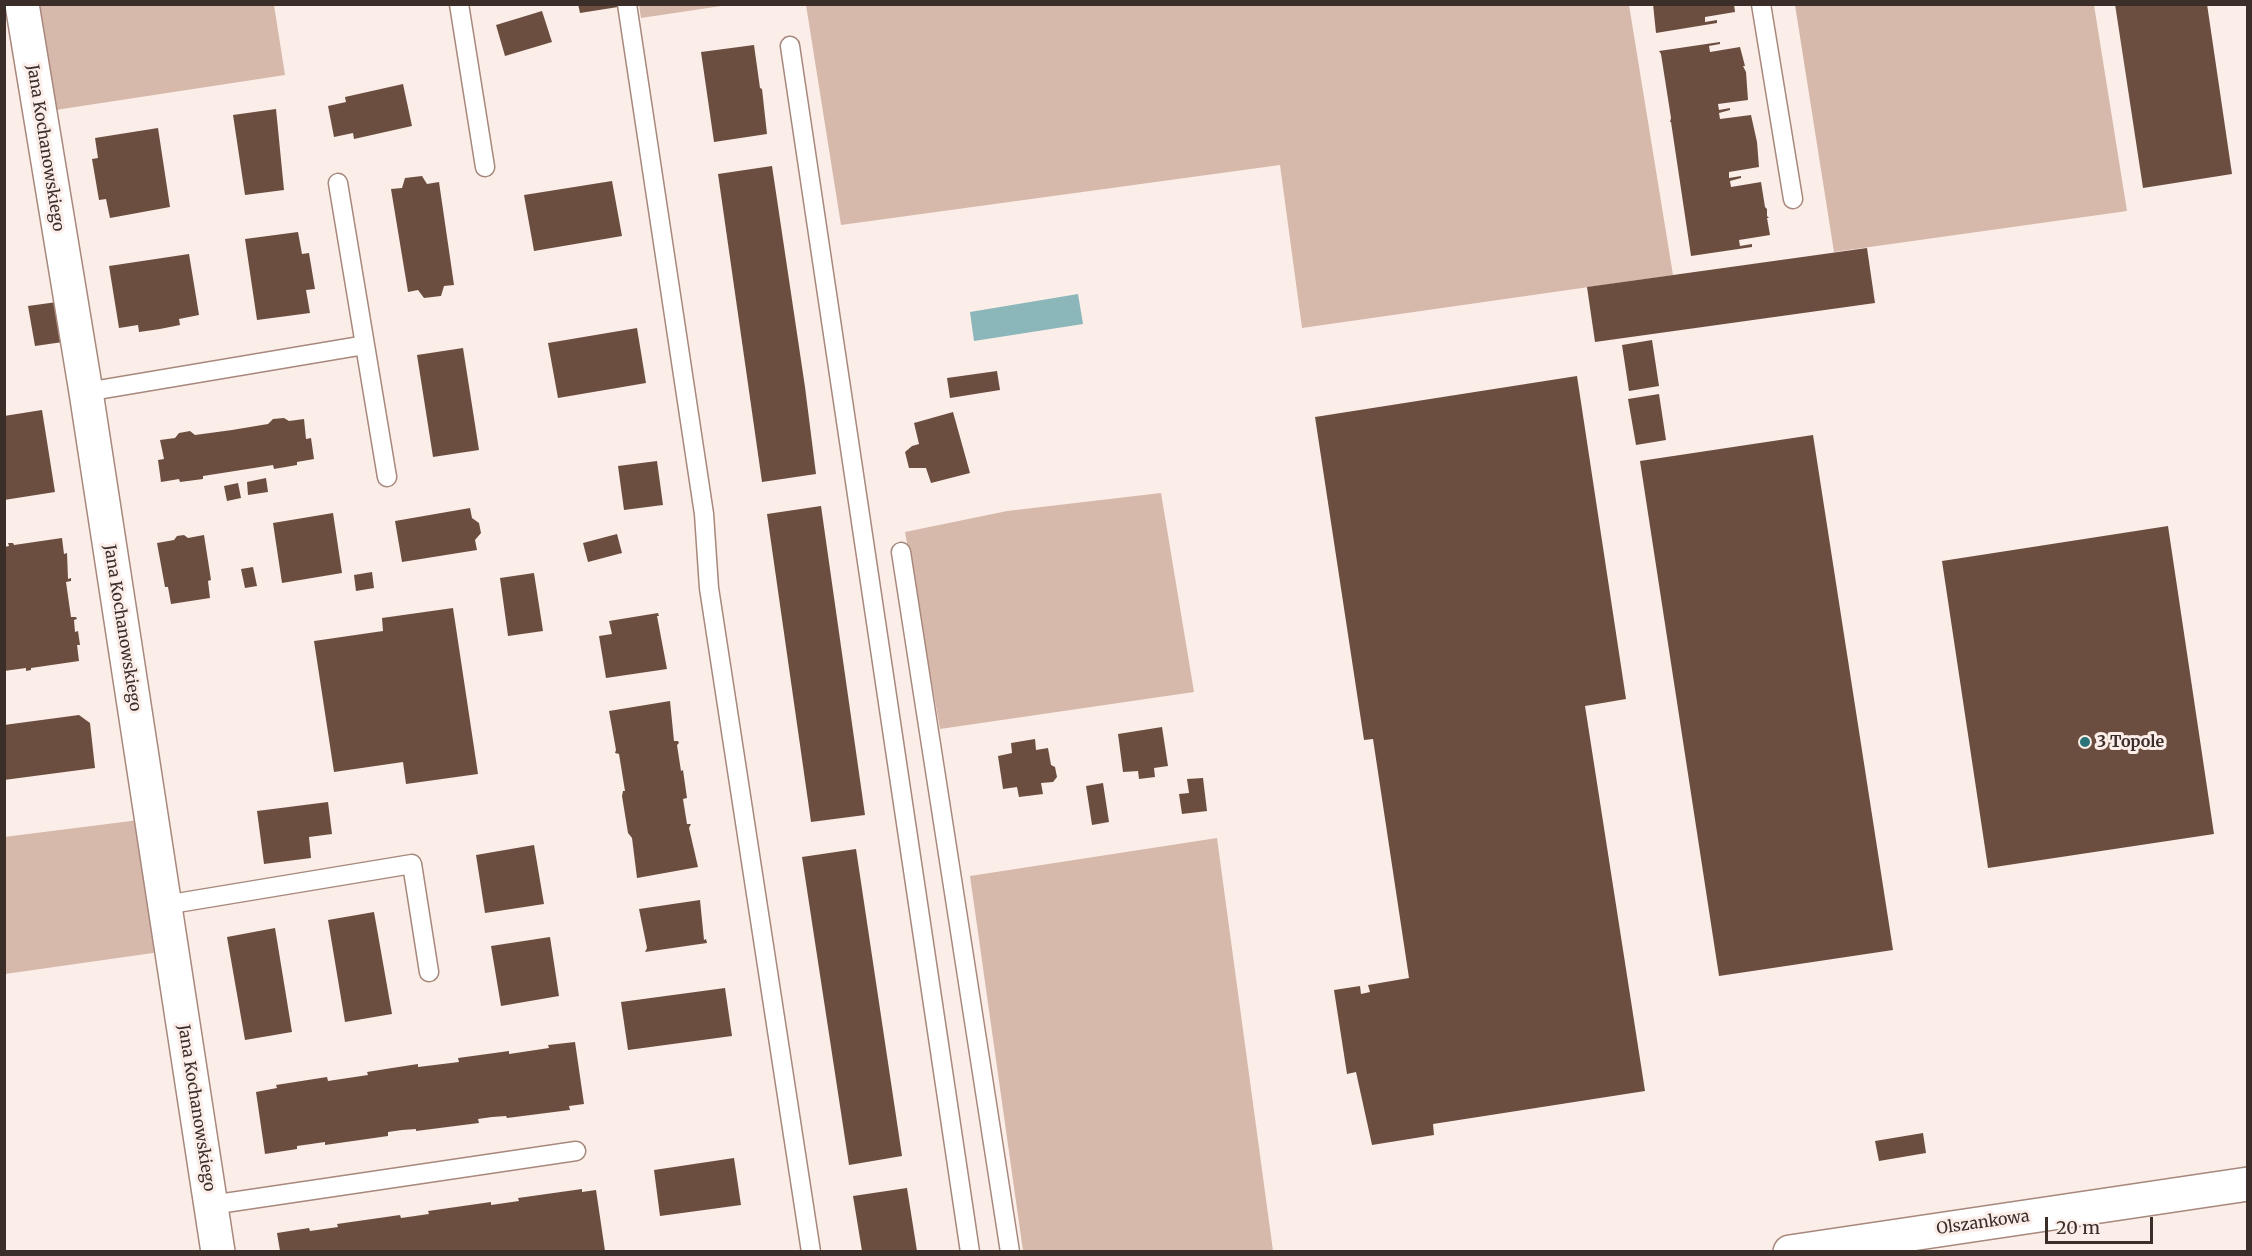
<!DOCTYPE html>
<style>
body{margin:0}
#map{position:relative;width:2252px;height:1256px;overflow:hidden;background:#fbede8;font-family:Merriweather,serif}
canvas{display:block}
.frame{position:absolute;inset:0;border:6px solid #3b2e29;pointer-events:none}
.scale{position:absolute;left:2045px;top:1217px;width:108px;height:27px;box-sizing:border-box;border:3px solid #3b2e29;border-top:0;padding-left:8px;font-size:18px;line-height:21px;white-space:nowrap;color:#3b2e29;-webkit-text-stroke:4px #fbede8;paint-order:stroke}
</style>
<div id="map">
<canvas width="2252" height="1256"></canvas>
<div class="frame"></div>
<div class="scale">20 m</div>
</div>
<script>
const context = document.querySelector('canvas').getContext('2d');
context.lineJoin = 'round';
function fill(path, color) {
  context.fillStyle = color;
  context.fill(path, 'evenodd');
}
function toPath(rows) {
  const path = new Path2D();
  for (const r of rows) {
    path.moveTo(r[0], r[1]);
    for (let i = 2; i < r.length; i += 2) path.lineTo(r[i], r[i + 1]);
  }
  return path;
}
function trace(path, color, width, dash) {
  context.strokeStyle = color;
  context.lineWidth = width;
  context.lineCap = dash ? 'butt' : 'round';
  context.setLineDash(dash || []);
  context.stroke(path);
}
function write(font, color, halo, rows, align = 'center') {
  context.font = font + ' Merriweather,serif';
  context.lineWidth = 6;
  context.setLineDash([]);
  context.textBaseline = 'middle';
  context.strokeStyle = halo;
  context.fillStyle = color;
  for (const [text, x, y, turn = 0] of rows) {
    context.save();
    context.translate(x, y);
    context.rotate((+turn || 0) * Math.PI / 180);
    context.textAlign = isNaN(turn) ? turn : align;
    if (halo) context.strokeText(text, 0, 0);
    context.fillText(text, 0, 0);
    context.restore();
  }
}
const green = toPath([
 [32,5,274,5,285,75,49,111],
 [639,5,639,4,728,5,641,18],
 [806,5,1629,5,1673,275,1302,328,1280,165,841,225],
 [1795,5,2094,5,2127,211,1834,252],
 [1161,493,1194,692,940,729,905,532,1007,511],
 [139,820,160,952,5,974,4,837],
 [1217,838,1273,1251,1023,1251,970,876]
]);
const water = toPath([
 [1078,294,1083,324,974,341,970,312]
]);
const building = toPath([
 [578,4,617,4,618,7,580,13],
 [1653,4,1734,4,1735,12,1705,17,1705,22,1717,20,1717,23,1656,33],
 [2115,4,2207,4,2232,174,2143,188],
 [542,11,552,42,505,56,496,25],
 [1720,42,1720,44,1709,46,1710,52,1740,47,1745,66,1743,66,1746,72,1748,100,1718,104,1719,110,1730,108,1730,110,1719,113,1720,119,1751,115,1757,142,1759,167,1729,172,1729,178,1741,176,1741,178,1730,181,1731,187,1761,182,1765,207,1767,209,1767,216,1769,218,1767,218,1770,235,1739,240,1740,246,1752,244,1752,247,1691,256,1671,122,1670,122,1671,118,1661,54,1659,51],
 [754,45,760,88,762,89,767,134,714,142,701,52],
 [403,84,412,126,354,139,353,133,334,137,328,106,346,102,345,97],
 [276,109,284,190,245,195,233,115],
 [158,128,170,207,110,218,106,199,99,200,92,159,98,158,95,138],
 [772,166,805,387,816,474,762,482,718,174],
 [422,176,427,184,439,182,454,285,444,286,441,296,424,298,418,290,408,292,391,189,402,188,405,178],
 [612,181,622,236,534,251,524,195],
 [298,232,302,254,309,253,315,289,306,290,310,313,257,320,245,239],
 [1867,248,1875,303,1595,342,1587,287],
 [189,254,199,315,179,319,180,325,160,329,139,332,138,325,119,328,109,266],
 [57,302,63,342,35,346,28,306],
 [637,328,646,383,558,398,548,343],
 [1652,340,1659,386,1629,391,1622,345],
 [463,348,479,450,433,457,417,355],
 [997,371,1000,390,950,398,947,378],
 [1577,376,1626,699,1585,706,1645,1091,1433,1124,1434,1135,1372,1145,1356,1072,1347,1074,1334,990,1360,986,1361,994,1370,992,1368,985,1409,978,1373,739,1364,740,1315,417],
 [1659,394,1666,440,1636,445,1628,399],
 [42,410,55,492,4,500,4,416],
 [953,412,970,473,931,483,926,468,909,468,905,452,912,446,919,444,914,423],
 [284,418,289,421,304,419,306,439,311,438,314,459,297,462,297,465,274,469,273,465,203,476,203,479,180,482,179,479,161,482,158,460,164,459,160,440,175,438,179,433,190,431,195,435,232,430,268,424,273,419],
 [1813,435,1893,950,1719,976,1640,461],
 [657,461,663,505,624,510,618,466],
 [266,478,268,492,248,495,247,482],
 [238,483,241,498,227,501,224,486],
 [821,506,865,815,811,822,767,514],
 [470,508,472,518,479,523,481,533,475,540,477,550,402,562,395,521],
 [333,513,342,573,282,583,273,523],
 [2168,526,2214,834,1988,868,1942,561],
 [617,534,622,553,588,562,583,543],
 [184,535,188,538,204,535,211,580,208,581,210,598,171,604,168,587,165,587,157,543,174,540,177,536],
 [62,538,64,554,67,553,68,579,71,578,71,581,66,582,71,617,76,617,77,619,74,620,75,632,78,631,80,645,77,645,79,661,31,668,31,670,26,671,26,668,4,671,4,547,9,546,8,543,13,543,14,545],
 [253,567,257,586,245,588,241,569],
 [372,572,374,588,356,591,354,575],
 [534,573,543,631,508,636,500,578],
 [453,608,478,774,406,784,403,762,334,772,314,641,383,631,382,618],
 [658,613,659,616,657,616,667,669,606,678,599,636,612,634,609,621],
 [670,701,674,741,678,741,679,743,677,745,681,771,683,770,687,798,683,799,687,824,691,824,689,828,698,867,637,878,632,838,628,833,622,796,623,791,625,791,619,754,615,753,616,750,609,711],
 [79,715,90,723,95,768,4,780,4,725],
 [1162,727,1168,766,1154,768,1155,777,1139,779,1138,771,1123,772,1118,734],
 [1035,739,1036,750,1048,748,1051,765,1055,767,1057,777,1053,782,1041,783,1043,794,1019,797,1017,787,1003,789,998,756,1012,753,1011,743],
 [1203,778,1207,811,1182,814,1179,794,1189,793,1187,779],
 [1103,783,1109,822,1092,825,1086,786],
 [328,802,332,834,309,837,311,858,264,864,257,811],
 [534,845,544,904,485,913,476,855],
 [856,849,902,1156,849,1165,802,857],
 [700,900,704,940,706,939,707,943,645,952,647,948,639,909],
 [374,912,392,1014,345,1022,328,920],
 [275,928,292,1032,245,1040,227,937],
 [550,937,559,996,501,1006,491,946],
 [725,988,732,1036,628,1050,621,1002],
 [575,1042,584,1104,569,1106,570,1110,507,1118,506,1116,492,1117,478,1119,479,1123,416,1131,416,1129,402,1130,388,1132,388,1136,325,1145,325,1142,297,1146,297,1149,265,1154,256,1092,277,1088,276,1085,327,1077,328,1081,368,1075,367,1072,392,1068,418,1064,418,1067,459,1062,458,1058,509,1051,509,1054,549,1048,548,1045],
 [1923,1133,1926,1153,1879,1161,1875,1141],
 [734,1158,741,1205,660,1216,654,1170],
 [907,1188,917,1251,862,1251,853,1196],
 [582,1189,582,1192,596,1190,605,1251,280,1251,277,1233,309,1228,310,1231,338,1227,337,1224,400,1215,401,1218,429,1214,428,1211,491,1202,491,1205,519,1201,518,1198]
]);
const lane = toPath([
 [459,4,485,167],
 [627,4,704,514,709,588,811,1252],
 [1761,4,1793,199],
 [790,46,970,1252],
 [338,183,365,345],
 [86,392,365,345,387,477],
 [901,552,1010,1252],
 [165,905,412,864,429,972],
 [211,1205,576,1151]
]);
const street = toPath([
 [22,4,86,392,218,1252],
 [1790,1252,2248,1184]
]);
const markers = [
 [2085,742,6,"#2a7479"]
];
const streetNames = [
 ["Jana Kochanowskiego",45,148,81],
 ["Jana Kochanowskiego",122,628,81],
 ["Jana Kochanowskiego",196,1108,81],
 ["Olszankowa",1983,1223,-8]
];
const poiNames = [
 ["3 Topole",2097,742]
];
fill(green, '#d7b9ac');
fill(water, '#8bb6ba');
fill(building, '#6c4e41');
trace(lane, '#a7887c', 21);
trace(street, '#a7887c', 36);
trace(lane, '#fff', 18);
trace(street, '#fff', 33);
for (const [x, y, r, color] of markers) {
  const dot = new Path2D();
  dot.arc(x, y, r, 0, 2 * Math.PI);
  context.fillStyle = color;
  context.fill(dot);
  trace(dot, '#fbede8', 2);
}
write('16px', '#3b2e29', '#fbede8', streetNames);
write('bold 16px', '#3b2e29', '#fbede8', poiNames, 'left');
</script>
